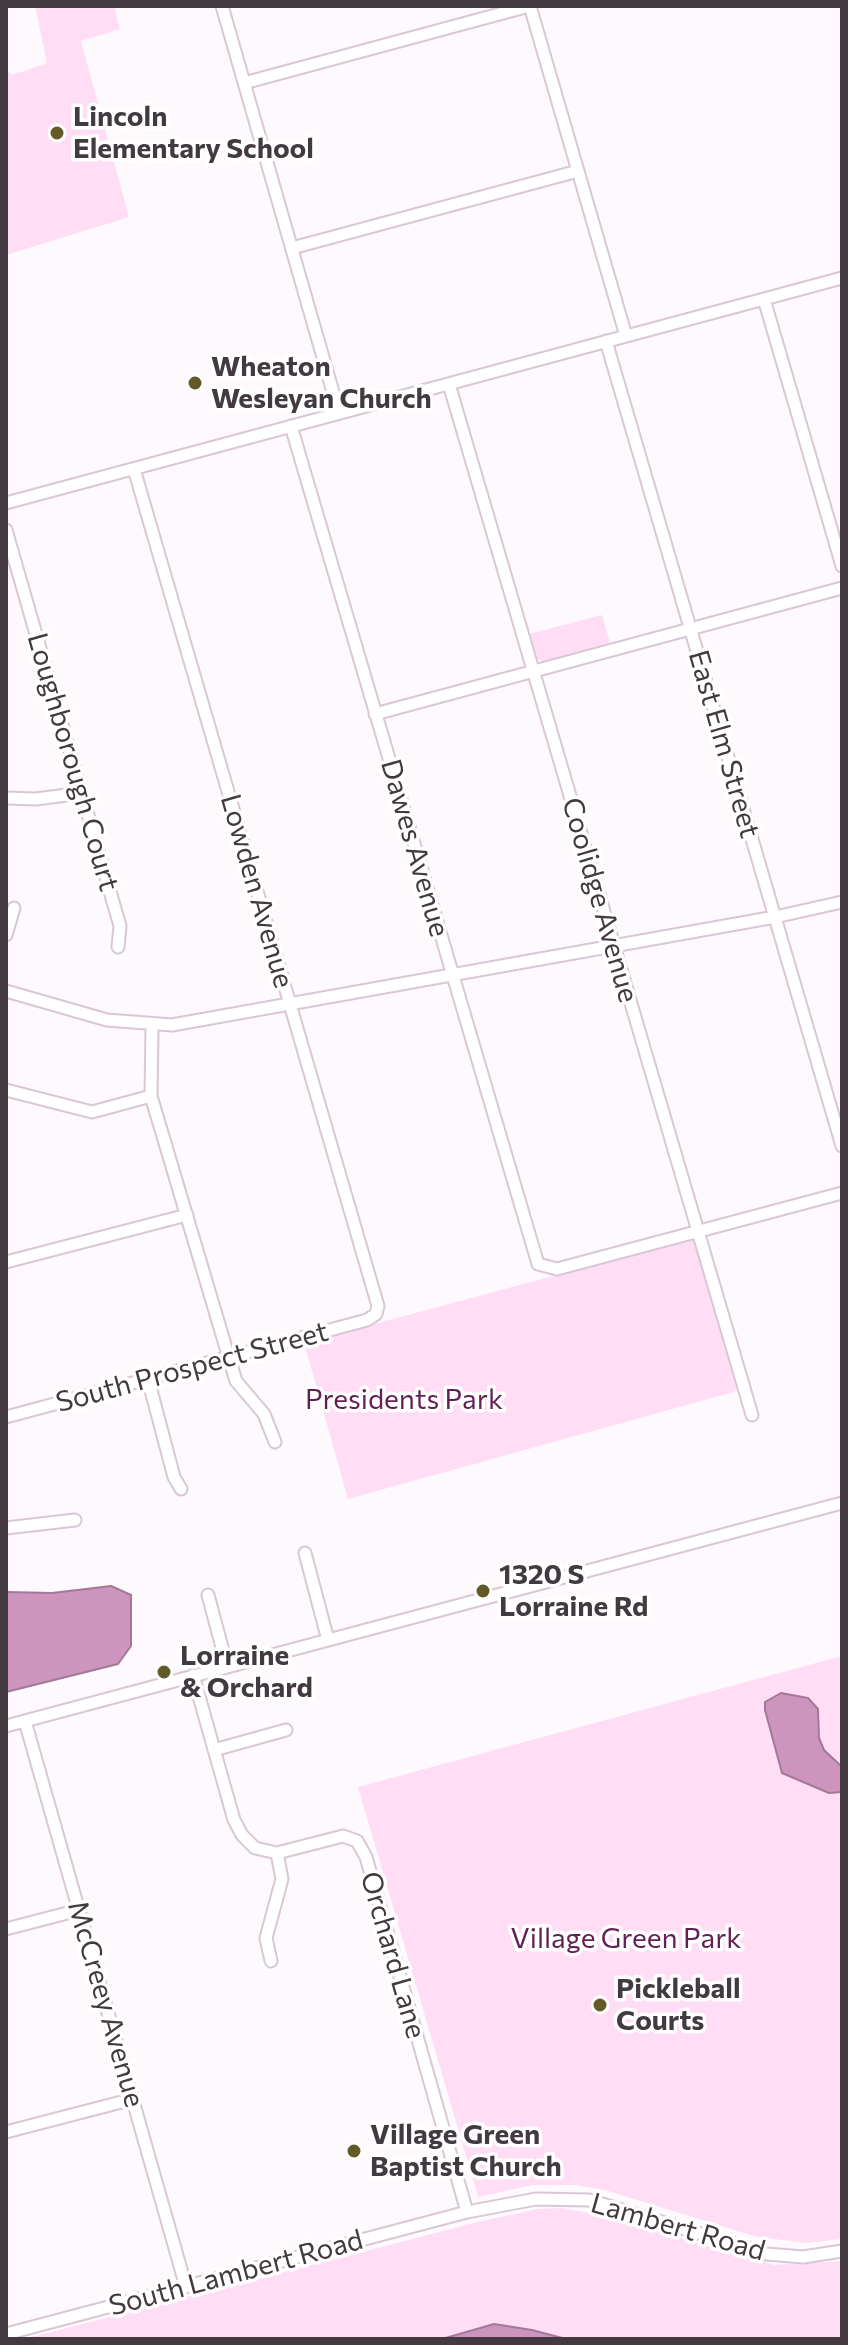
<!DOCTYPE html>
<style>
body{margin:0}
#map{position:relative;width:848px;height:2345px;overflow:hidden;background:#fdf9fc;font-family:Commissioner,sans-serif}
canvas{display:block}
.frame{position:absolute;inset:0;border:8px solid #423a40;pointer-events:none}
</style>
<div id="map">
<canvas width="848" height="2345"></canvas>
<div class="frame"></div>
</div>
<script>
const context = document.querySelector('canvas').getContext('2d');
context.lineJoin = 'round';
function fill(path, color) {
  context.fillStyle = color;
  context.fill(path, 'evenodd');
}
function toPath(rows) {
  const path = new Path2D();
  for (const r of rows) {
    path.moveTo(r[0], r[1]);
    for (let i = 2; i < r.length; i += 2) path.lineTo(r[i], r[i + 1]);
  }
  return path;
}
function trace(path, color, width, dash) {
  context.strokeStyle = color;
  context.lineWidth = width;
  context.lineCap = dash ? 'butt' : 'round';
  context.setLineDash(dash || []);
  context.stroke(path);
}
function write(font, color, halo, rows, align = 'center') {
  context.font = font + ' Commissioner,sans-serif';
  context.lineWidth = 7;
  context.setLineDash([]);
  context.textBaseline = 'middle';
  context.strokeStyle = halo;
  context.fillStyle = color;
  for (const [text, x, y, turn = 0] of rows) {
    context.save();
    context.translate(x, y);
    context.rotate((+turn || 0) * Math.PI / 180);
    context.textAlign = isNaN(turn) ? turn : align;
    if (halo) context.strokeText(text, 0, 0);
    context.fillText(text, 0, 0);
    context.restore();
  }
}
const green = toPath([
 [35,6,114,6,120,29,81,41,129,217,6,255,6,70,13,75,47,63],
 [602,615,610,643,547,662,536,659,529,634],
 [694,1238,737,1391,348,1499,304,1343],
 [842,1656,842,2239,807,2243,757,2237,605,2190,575,2185,533,2185,478,2197,358,1787],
 [562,2208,601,2215,775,2265,842,2261,842,2339,24,2339,482,2221,538,2209]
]);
const water = toPath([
 [111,1586,131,1595,131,1646,118,1664,6,1692,6,1592,52,1593,111,1586],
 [781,1693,808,1698,818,1709,819,1738,824,1750,842,1767,842,1792,829,1793,782,1773,765,1710,765,1702,781,1693],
 [494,2324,532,2330,566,2339,442,2339,494,2324]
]);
const minor = toPath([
 [222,6,339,413],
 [530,6,626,336],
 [244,83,529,6],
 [292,248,578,171],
 [764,299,842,566],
 [606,341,842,1146],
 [449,384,752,1415],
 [291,426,538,1264,557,1269,842,1193],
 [6,503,842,278],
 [6,530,120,926,118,947],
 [375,714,842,588],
 [6,798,36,799,82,793],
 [6,935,14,908],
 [6,991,107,1020,172,1025,775,917,842,902],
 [152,1026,151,1096,229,1358,236,1381,264,1414,275,1442],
 [6,1090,92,1112,151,1096],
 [6,1262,187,1215],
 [148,1379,174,1477,181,1489],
 [6,1417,367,1320,376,1314,378,1306,134,469],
 [6,1528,75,1520],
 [305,1553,328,1640],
 [208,1595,227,1666],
 [193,1675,234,1820,242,1835,255,1848,277,1853,343,1836,357,1841,366,1857,467,2212],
 [25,1721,186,2287],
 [6,1726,842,1503],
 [214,1750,286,1730],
 [6,1929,79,1910],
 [271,1961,266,1938,282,1879,277,1853],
 [6,2132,133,2099],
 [6,2334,467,2212,536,2199,589,2200,767,2254,803,2257,842,2251]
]);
const markers = [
 [57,133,8,"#645a27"],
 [195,383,8,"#645a27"],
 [483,1591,8,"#645a27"],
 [164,1672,8,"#645a27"],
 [600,2005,8,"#645a27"],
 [354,2151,8,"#645a27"]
];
const poiNames = [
 ["Lincoln",73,117],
 ["Elementary School",73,149],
 ["Wheaton",211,367],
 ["Wesleyan Church",211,399],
 ["1320 S",499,1575],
 ["Lorraine Rd",499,1607],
 ["Lorraine",180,1656],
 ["& Orchard",180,1688],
 ["Pickleball",616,1989],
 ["Courts",616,2021],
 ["Village Green",370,2135],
 ["Baptist Church",370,2167]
];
const streetNames = [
 ["East Elm Street",724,744,74],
 ["Loughborough Court",73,762,74],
 ["Dawes Avenue",415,848,74],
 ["Lowden Avenue",257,891,74],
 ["Coolidge Avenue",600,900,74],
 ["South Prospect Street",192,1367,-15],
 ["Orchard Lane",393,1955,74],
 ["McCreey Avenue",106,2004,74],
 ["Lambert Road",678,2227,16],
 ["South Lambert Road",236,2273,-15]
];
const parkNames = [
 ["Presidents Park",404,1400],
 ["Village Green Park",626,1939]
];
fill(green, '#ffdef5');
fill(water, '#cd94be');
trace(water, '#a37998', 2);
trace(minor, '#dac7d5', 15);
trace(minor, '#fff', 11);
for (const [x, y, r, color] of markers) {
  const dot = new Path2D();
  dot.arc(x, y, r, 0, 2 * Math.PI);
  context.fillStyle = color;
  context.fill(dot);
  trace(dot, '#fff', 3);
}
write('bold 28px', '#423a40', '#fff', poiNames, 'left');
write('28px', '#423a40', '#fff', streetNames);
write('28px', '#621f55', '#fff', parkNames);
</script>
